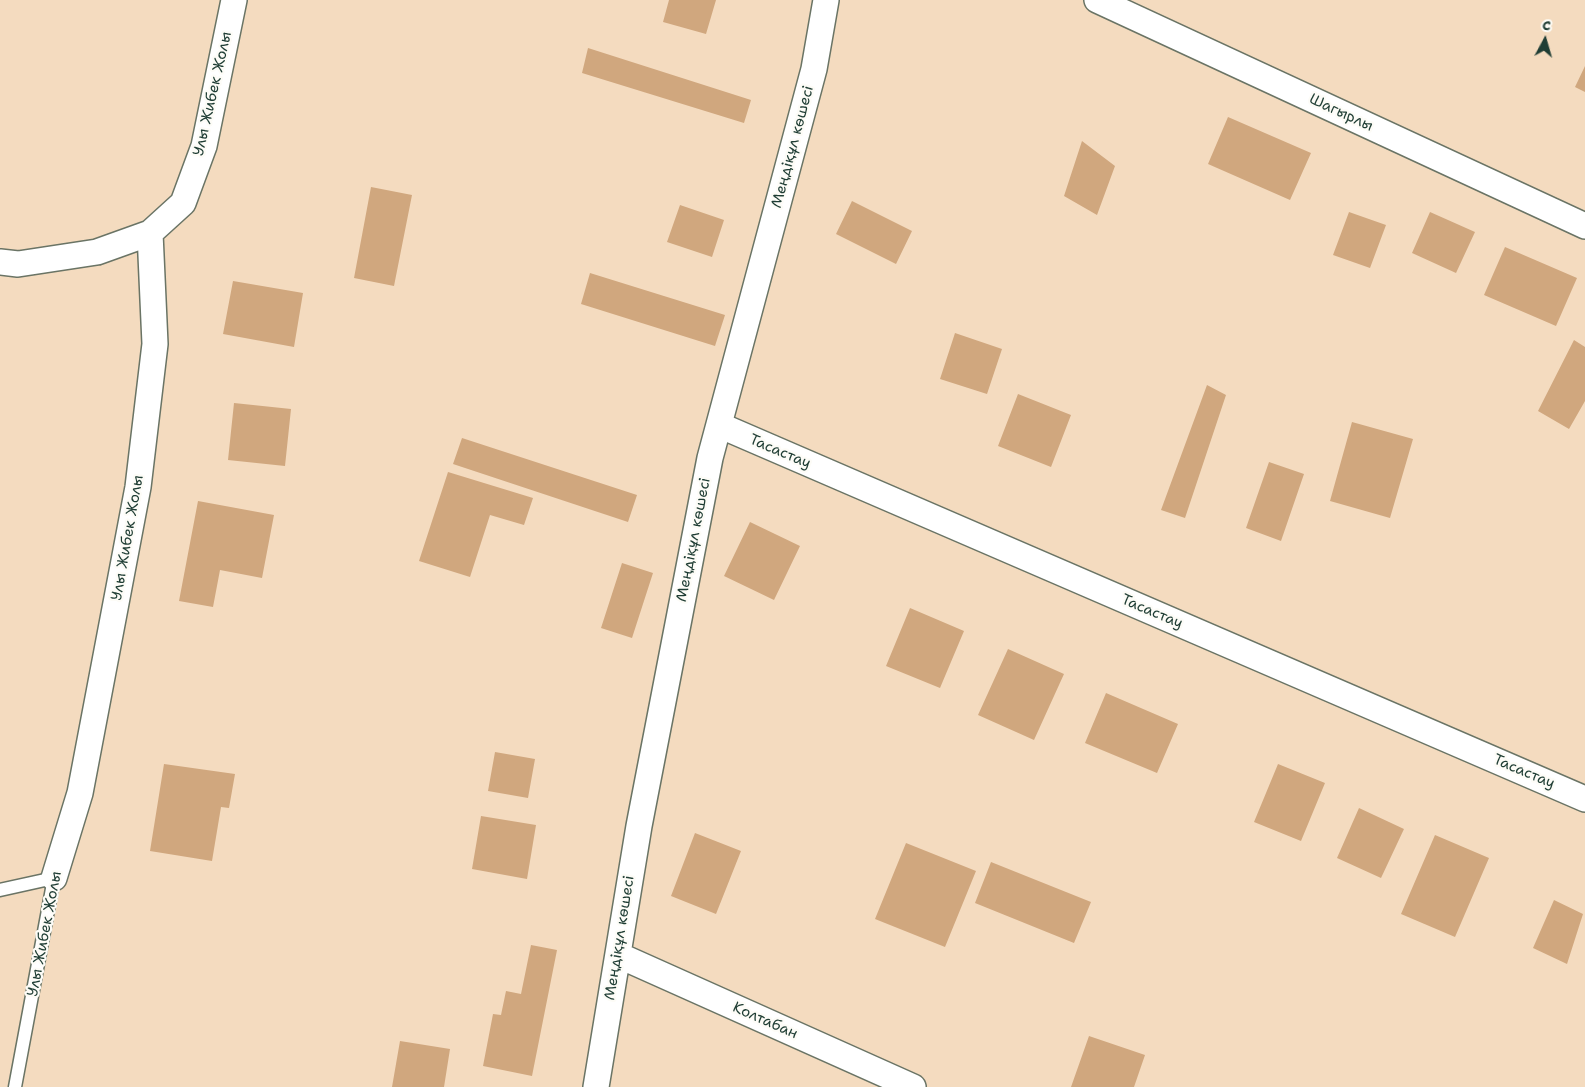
<!DOCTYPE html>
<meta charset="utf-8">
<style>
body{margin:0}
#map{position:relative;width:1585px;height:1087px;overflow:hidden;background:#f4dbbf;font-family:"Shantell Sans",sans-serif}
canvas{display:block}
.north{position:absolute;left:1520px;top:15px;width:50px;height:50px;-webkit-text-stroke:4px #fdfcf7;paint-order:stroke;rotate:6deg;font-size:14px;font-weight:700;line-height:20px;text-align:center;color:#1f3d34}
.north::after{content:'';display:block;margin:auto;width:18px;height:22px;background:#1f3d34;clip-path:polygon(50% 0,100% 100%,50% 72%,0 100%)}
</style>
<div id="map">
<canvas width="1585" height="1087"></canvas>
<div class="north">С</div>
</div>
<script>
const context = document.querySelector('canvas').getContext('2d');
context.lineJoin = 'round';
function fill(path, color) {
  context.fillStyle = color;
  context.fill(path, 'evenodd');
}
function toPath(rows) {
  const path = new Path2D();
  for (const r of rows) {
    path.moveTo(r[0], r[1]);
    for (let i = 2; i < r.length; i += 2) path.lineTo(r[i], r[i + 1]);
  }
  return path;
}
function trace(path, color, width, dash) {
  context.strokeStyle = color;
  context.lineWidth = width;
  context.lineCap = dash ? 'butt' : 'round';
  context.setLineDash(dash || []);
  context.stroke(path);
}
function write(font, color, halo, rows, align = 'center') {
  context.font = font + ' "Shantell Sans",sans-serif';
  context.lineWidth = 4.5;
  context.setLineDash([]);
  context.textBaseline = 'middle';
  context.strokeStyle = halo;
  context.fillStyle = color;
  for (const [text, x, y, turn = 0] of rows) {
    context.save();
    context.translate(x, y);
    context.rotate((+turn || 0) * Math.PI / 180);
    context.textAlign = isNaN(turn) ? turn : align;
    if (halo) context.strokeText(text, 0, 0);
    context.fillText(text, 0, 0);
    context.restore();
  }
}
const building = toPath([
 [669,0,716,0,706,34,663,22],
 [588,48,751,100,744,123,582,73],
 [1585,66,1585,92,1575,87],
 [1228,117,1311,153,1290,200,1208,164],
 [1082,141,1115,166,1097,215,1064,196],
 [371,187,412,195,394,286,354,278],
 [852,201,912,231,896,264,836,234],
 [680,205,724,220,712,257,667,242],
 [1349,212,1386,225,1370,268,1333,255],
 [1430,212,1475,232,1456,273,1412,253],
 [1505,247,1577,278,1556,326,1484,295],
 [590,273,725,315,715,346,581,304],
 [233,281,303,293,294,347,223,334],
 [955,333,1002,349,987,394,940,379],
 [1574,340,1585,347,1585,401,1569,429,1538,411],
 [1207,385,1226,395,1185,518,1161,510],
 [1018,394,1071,415,1051,467,998,446],
 [234,403,291,409,285,466,228,460],
 [1352,422,1413,439,1390,518,1330,501],
 [462,438,637,495,628,522,453,464],
 [1269,462,1304,474,1281,541,1246,528],
 [448,472,533,498,524,525,490,515,470,577,419,561],
 [198,501,274,515,262,578,220,570,213,607,179,601],
 [750,522,800,546,774,600,724,576],
 [622,563,653,573,632,638,601,628],
 [910,608,964,631,940,688,886,666],
 [1008,649,1064,674,1034,740,978,715],
 [1106,693,1178,724,1157,773,1085,743],
 [495,752,535,759,528,798,488,791],
 [164,764,235,774,229,808,221,807,212,861,150,851],
 [1278,764,1325,783,1301,841,1254,822],
 [1359,808,1404,829,1381,878,1337,858],
 [481,816,536,825,527,879,472,869],
 [695,833,741,851,716,914,671,896],
 [1435,835,1489,858,1455,937,1401,914],
 [906,843,976,871,945,947,875,919],
 [991,862,1091,902,1074,943,975,903],
 [1554,900,1583,914,1567,964,1533,948],
 [531,945,557,950,532,1076,483,1066,493,1014,501,1015,506,991,521,994],
 [1089,1036,1145,1055,1134,1087,1071,1087],
 [400,1041,450,1049,444,1087,392,1087]
]);
const service = toPath([
 [0,890,54,878,15,1087]
]);
const minor = toPath([
 [1097,0,1585,226],
 [0,262,18,264,97,252,150,233],
 [719,425,1585,799],
 [54,878,80,793,138,487,155,344,150,233,183,203,204,146,234,0],
 [618,955,913,1087],
 [596,1087,639,826,710,458,814,69,826,0]
]);
const streetNames = [
 ["Улы Жибек Жолы",213,94,-77],
 ["Шагырлы",1341,113,25],
 ["Меңдіқұл көшесі",793,147,-75],
 ["Тасастау",780,452,23],
 ["Улы Жибек Жолы",128,538,-80],
 ["Меңдіқұл көшесі",694,540,-79],
 ["Тасастау",1152,612,23],
 ["Тасастау",1524,772,23],
 ["Улы Жибек Жолы",45,934,-79],
 ["Меңдіқұл көшесі",620,938,-81],
 ["Колтабан",765,1021,24]
];
fill(building, '#d0a77e');
trace(service, '#6a7465', 15);
trace(minor, '#6a7465', 28);
trace(service, '#fff', 12);
trace(minor, '#fff', 25);
write('15px', '#1f3d34', '#fdfcf7', streetNames);
</script>
